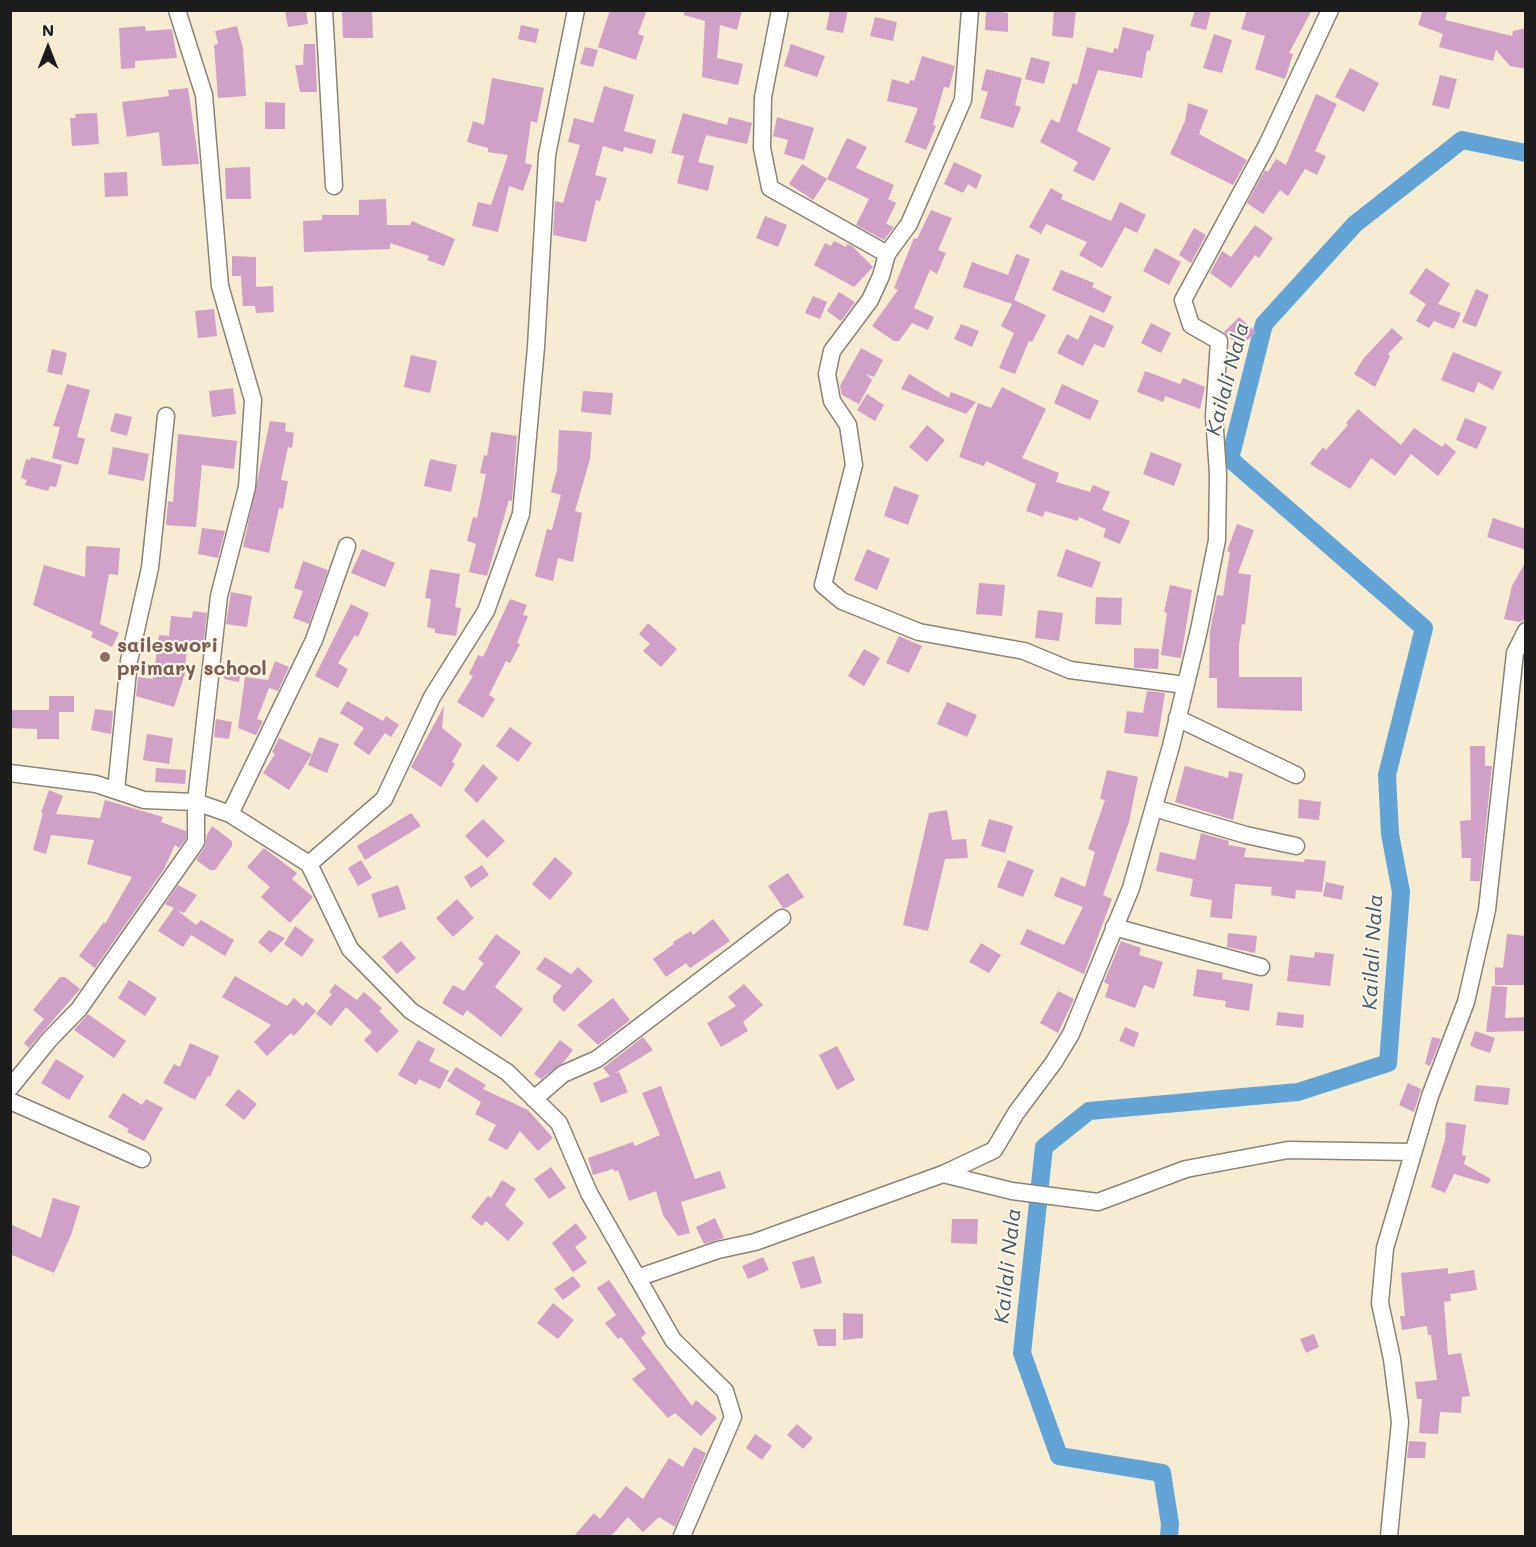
<!DOCTYPE html>
<style>
body{margin:0}
#map{position:relative;width:1536px;height:1547px;overflow:hidden;background:#f6ebd3;font-family:Mali,sans-serif}
canvas{display:block}
.frame{position:absolute;inset:0;border:12px solid #1c1c1c;pointer-events:none}
.north{position:absolute;left:18px;top:18px;width:60px;height:60px;-webkit-text-stroke:4px #fcf5e5;paint-order:stroke;rotate:0deg;font-size:16px;font-weight:700;line-height:24px;text-align:center;color:#1c1c1c}
.north::after{content:'';display:block;margin:auto;width:21px;height:27px;background:#1c1c1c;clip-path:polygon(50% 0,100% 100%,50% 72%,0 100%)}
</style>
<div id="map">
<canvas width="1536" height="1547"></canvas>
<div class="frame"></div>
<div class="north">N</div>
</div>
<script>
const context = document.querySelector('canvas').getContext('2d');
context.lineJoin = 'round';
function toPath(rows) {
  const path = new Path2D();
  for (const r of rows) {
    path.moveTo(r[0], r[1]);
    for (let i = 2; i < r.length; i += 2) path.lineTo(r[i], r[i + 1]);
  }
  return path;
}
function trace(path, color, width, dash) {
  context.strokeStyle = color;
  context.lineWidth = width;
  context.lineCap = dash ? 'butt' : 'round';
  context.setLineDash(dash || []);
  context.stroke(path);
}
function fill(path, color) {
  context.fillStyle = color;
  context.fill(path, 'evenodd');
}
function write(font, color, halo, rows, align = 'center') {
  context.font = font + ' Mali,sans-serif';
  context.lineWidth = 4.5;
  context.setLineDash([]);
  context.textBaseline = 'middle';
  context.strokeStyle = halo;
  context.fillStyle = color;
  for (const [text, x, y, turn = 0] of rows) {
    context.save();
    context.translate(x, y);
    context.rotate((+turn || 0) * Math.PI / 180);
    context.textAlign = isNaN(turn) ? turn : align;
    if (halo) context.strokeText(text, 0, 0);
    context.fillText(text, 0, 0);
    context.restore();
  }
}
const canal = toPath([
 [1169,1536,1170,1524,1162,1473,1059,1456,1022,1353,1044,1147,1089,1111,1298,1092,1388,1063,1401,892,1390,834,1387,775,1424,628,1230,459,1264,324,1355,224,1462,140,1526,153]
]);
const building = toPath([
 [285,10,306,10,308,24,288,27],
 [342,10,372,10,373,38,343,38],
 [610,10,647,10,638,34,644,36,636,60,598,47],
 [684,10,742,10,737,30,720,25,717,58,743,64,738,85,702,77,705,21,684,15],
 [830,10,848,10,843,33,826,30],
 [986,10,1008,13,1008,32,985,30],
 [1054,10,1076,10,1073,38,1052,36],
 [1195,10,1211,10,1206,30,1190,26],
 [1247,10,1312,10,1289,53,1293,54,1285,79,1255,69,1265,36,1241,29],
 [1423,10,1448,10,1445,20,1512,36,1513,31,1526,28,1526,69,1510,66,1496,50,1493,61,1439,47,1443,34,1418,25],
 [875,17,897,22,893,41,870,36],
 [521,25,539,29,536,43,518,39],
 [145,26,146,31,172,29,177,58,135,61,135,68,121,69,119,28],
 [237,26,243,49,246,96,218,98,214,45,218,44,215,31],
 [1123,27,1154,35,1150,51,1147,50,1142,78,1098,70,1077,131,1111,148,1094,181,1073,171,1078,162,1040,142,1051,119,1059,123,1073,83,1077,85,1087,47,1113,53,1114,48,1118,49],
 [1214,34,1232,40,1222,73,1203,68],
 [304,44,315,44,317,92,300,92,295,65,303,65],
 [791,44,825,56,817,77,784,66],
 [585,47,598,50,593,67,580,64],
 [922,56,955,66,949,88,944,87,933,125,936,126,926,150,905,142,918,108,887,101,892,79,909,84,910,80,914,81],
 [1031,57,1050,62,1044,84,1025,79],
 [1350,68,1379,83,1364,112,1335,97],
 [986,69,1022,78,1015,105,1021,107,1013,128,980,118,988,92,981,90],
 [1440,75,1457,79,1449,109,1432,105],
 [492,78,544,88,537,123,531,121,525,163,532,165,523,191,509,186,498,232,472,226,478,202,491,205,508,155,488,152,488,148,467,142,473,121,484,125],
 [604,86,634,95,624,131,656,140,652,154,624,147,623,152,603,146,595,175,607,178,600,201,596,200,586,242,553,235,555,201,563,203,580,145,568,142,574,118,593,123],
 [188,88,199,164,162,166,159,132,127,137,122,102,169,96,168,90],
 [1316,94,1337,104,1315,151,1326,156,1317,175,1305,169,1288,196,1280,190,1263,214,1247,203,1265,170,1268,172,1276,159,1286,165],
 [265,102,285,103,285,129,265,129],
 [1188,103,1208,110,1199,134,1247,160,1233,185,1170,154,1185,121],
 [97,113,99,144,72,146,70,118,76,118,75,114],
 [683,113,727,125,729,117,752,123,747,144,706,135,698,162,714,166,708,191,677,183,684,156,671,153],
 [777,117,814,128,804,160,784,154,788,140,773,136],
 [847,138,867,147,856,168,894,185,888,199,896,203,886,224,894,227,884,240,856,225,869,199,827,179],
 [954,162,982,175,976,189,968,184,963,193,944,184],
 [802,164,827,179,813,200,789,184],
 [250,167,251,199,226,199,225,168],
 [127,172,128,196,105,197,104,173],
 [1051,188,1063,195,1061,199,1111,221,1120,202,1146,215,1137,233,1125,227,1102,268,1079,255,1087,242,1046,224,1041,234,1029,227],
 [386,199,387,225,410,225,412,221,455,239,444,266,427,260,429,256,390,243,390,249,304,252,303,221,322,220,322,215,359,215,359,200],
 [931,210,952,218,938,250,946,253,937,274,930,270,914,308,934,317,928,330,912,323,899,341,894,341,872,326,898,290,894,288,914,238,917,239],
 [765,216,787,225,778,247,756,238],
 [1255,225,1273,238,1259,258,1255,255,1231,288,1210,273,1222,251,1231,257],
 [1194,228,1206,235,1191,263,1179,255],
 [834,241,846,247,847,244,852,246,873,267,854,287,814,265,825,243,831,246],
 [1155,248,1181,262,1169,285,1143,271],
 [1016,254,1030,259,1014,300,1046,315,1032,342,1029,341,1015,374,999,368,1014,333,1001,326,1012,304,963,287,972,262,1008,275],
 [232,256,256,257,256,287,273,286,274,312,256,313,255,306,243,306,241,276,232,276],
 [1426,268,1450,284,1438,304,1461,313,1454,329,1434,321,1429,328,1416,321,1426,304,1409,293],
 [1061,270,1094,283,1092,287,1112,297,1104,313,1052,290],
 [1476,289,1489,295,1476,327,1462,322],
 [839,292,855,302,841,321,827,311],
 [813,296,827,302,820,319,805,313],
 [214,309,217,336,198,338,195,311],
 [1090,315,1114,326,1104,348,1094,344,1083,366,1057,353,1067,334,1078,340],
 [1239,317,1256,332,1240,348,1224,332],
 [1151,323,1171,333,1161,353,1141,343],
 [961,324,979,331,972,347,954,339],
 [1392,328,1403,338,1388,354,1390,356,1375,387,1354,374,1363,359],
 [861,348,883,360,874,377,866,374,872,380,859,404,842,395,840,386],
 [52,349,67,353,62,375,47,372],
 [1453,352,1502,372,1493,390,1478,382,1474,393,1441,380],
 [411,355,437,361,430,393,404,387],
 [1145,371,1180,384,1183,378,1205,387,1200,409,1165,396,1163,402,1137,392],
 [909,374,949,398,951,392,976,402,966,414,901,389],
 [67,384,90,390,77,437,85,439,78,465,52,458,60,427,53,426],
 [1062,384,1099,401,1090,420,1054,403],
 [1002,387,1046,409,1022,458,1059,473,1056,482,1090,492,1093,485,1110,492,1102,510,1130,521,1120,544,1103,537,1106,529,1079,517,1078,521,1045,511,1043,517,1026,511,1036,484,986,461,984,466,959,457,978,403,991,408],
 [233,388,236,414,212,417,209,391],
 [583,391,613,393,611,415,581,412],
 [867,394,884,405,875,421,857,410],
 [1358,409,1401,445,1414,428,1442,447,1445,443,1456,452,1438,476,1411,454,1395,476,1371,458,1350,489,1310,464,1323,447,1326,450,1348,425,1346,423],
 [115,413,132,417,127,436,110,431],
 [1465,418,1487,427,1477,449,1456,440],
 [270,421,286,423,285,431,294,433,292,448,288,447,281,480,288,481,283,509,279,508,269,553,243,547],
 [927,425,945,440,927,462,909,447],
 [559,430,592,432,590,459,575,511,582,513,573,562,558,558,553,581,535,576,547,529,552,530,561,495,551,492,557,470],
 [491,432,517,436,512,501,509,500,487,576,469,572,476,544,467,541,473,517,477,518,486,474,480,473,484,455,487,456],
 [178,434,237,441,234,469,202,465,196,527,166,525,168,501,173,502],
 [113,447,149,454,144,481,108,474],
 [1151,452,1182,464,1174,486,1143,474],
 [31,457,62,465,56,487,50,486,48,491,25,485,27,480,21,478,26,459,30,460],
 [430,459,457,465,451,492,424,486],
 [894,486,919,495,908,525,884,516],
 [1493,518,1526,529,1526,550,1487,537],
 [1237,524,1254,530,1238,573,1251,575,1245,625,1242,624,1239,646,1239,677,1302,677,1302,711,1217,708,1217,678,1209,678,1210,631,1217,595,1223,596,1230,552,1227,551],
 [202,528,225,531,218,558,198,554],
 [86,546,120,548,118,575,109,574,100,624,119,633,112,647,91,637,93,632,33,605,44,565,85,577],
 [362,549,395,563,385,587,351,573],
 [867,549,890,559,877,590,854,580],
 [1066,549,1101,562,1092,588,1057,576],
 [303,561,328,570,309,624,293,618,303,591,294,588],
 [1526,561,1526,613,1523,621,1520,622,1504,619,1512,586],
 [430,569,460,574,455,607,461,608,456,636,435,633,435,629,427,627,431,599,425,598],
 [979,583,1005,585,1002,616,976,614],
 [1170,585,1192,590,1181,658,1161,655,1167,613,1164,612],
 [231,592,252,596,247,627,226,624],
 [1096,597,1122,598,1121,625,1095,624],
 [510,599,527,605,523,615,528,616,517,643,520,644,510,663,506,661,489,695,495,699,483,718,457,702,473,676,469,674,478,655,483,657],
 [351,604,369,613,358,637,355,635,338,663,348,669,338,688,315,676],
 [1038,610,1063,613,1059,641,1035,638],
 [193,611,207,613,203,649,187,647,185,673,174,707,136,696,138,677,153,679,159,635,169,636,171,616,192,618],
 [648,623,677,649,661,667,643,651,650,644,639,634],
 [899,636,922,646,909,673,886,663],
 [1134,648,1159,649,1158,669,1134,668],
 [864,649,880,658,864,686,848,676],
 [275,661,289,667,278,691,269,688,257,719,263,721,256,735,238,728,245,677,268,680],
 [226,666,241,669,239,682,224,679],
 [1147,691,1165,693,1158,737,1124,733,1127,711,1143,713],
 [49,696,74,696,74,712,59,712,59,739,37,739,37,729,10,728,10,710,49,710],
 [347,701,383,721,386,716,399,725,391,737,385,733,369,755,353,744,364,728,340,713],
 [947,702,977,715,967,737,937,724],
 [444,706,442,728,462,744,452,762,455,764,441,787,411,767],
 [95,709,113,711,111,734,91,730],
 [216,719,232,722,229,739,214,737],
 [510,727,532,743,518,762,496,746],
 [147,734,173,738,169,764,143,760],
 [319,737,339,744,327,773,308,765],
 [279,738,312,754,289,790,263,773,275,754,272,752],
 [1470,746,1485,746,1485,766,1492,766,1480,881,1470,881,1471,858,1462,858,1460,821,1471,820],
 [483,764,498,778,477,803,464,790],
 [1185,766,1228,778,1229,771,1243,774,1233,820,1175,802],
 [156,768,186,770,185,784,155,782],
 [1107,770,1138,777,1129,822,1103,895,1112,899,1084,974,1020,944,1027,929,1064,945,1083,907,1054,896,1061,877,1085,887,1095,852,1088,849,1105,800,1100,799],
 [49,790,63,796,56,814,100,818,105,800,163,817,161,822,186,831,186,839,179,848,175,845,164,869,95,968,79,956,104,922,105,924,132,877,87,864,94,840,51,835,46,854,33,850,43,813,41,813],
 [1299,799,1321,802,1319,820,1298,818],
 [947,810,952,840,966,839,968,858,945,859,928,931,903,925,929,813],
 [411,813,421,826,365,860,357,846],
 [483,819,505,841,487,858,465,836],
 [989,819,1013,826,1005,853,981,846],
 [212,826,232,841,232,846,215,870,210,870,196,860,205,847,207,835],
 [1201,833,1229,841,1228,845,1246,848,1244,857,1304,862,1305,859,1326,861,1322,892,1296,890,1295,899,1271,895,1272,887,1235,884,1232,919,1210,917,1212,900,1190,896,1193,879,1156,871,1160,852,1195,860],
 [264,848,297,873,292,879,313,897,290,923,261,897,270,887,247,867],
 [555,857,573,873,550,900,532,884],
 [361,860,372,878,358,886,348,868],
 [1008,860,1034,870,1023,897,997,887],
 [482,865,489,875,471,888,464,877],
 [788,873,804,897,786,908,783,908,768,886],
 [1326,882,1344,886,1342,900,1323,896],
 [178,885,197,895,184,913,177,910,196,925,201,920,234,940,225,956,191,935,183,947,158,931,174,908,165,904],
 [398,885,406,909,379,918,371,894],
 [457,899,474,918,453,937,436,918],
 [713,919,730,941,690,968,686,963,666,977,653,959,674,944,673,942,691,931,693,935],
 [295,926,314,940,302,957,284,944],
 [269,930,285,938,271,953,258,942],
 [1228,933,1257,936,1255,953,1227,947],
 [496,934,521,952,495,987,523,1009,501,1037,467,1010,463,1016,442,1003,453,985,464,991,484,963,478,959],
 [1507,934,1526,936,1526,985,1495,985,1495,967,1503,968],
 [401,941,416,958,397,974,382,957],
 [1121,941,1141,948,1139,955,1163,962,1154,989,1144,985,1135,1008,1105,997,1109,985,1104,982],
 [981,943,1001,955,989,973,969,962],
 [1315,952,1334,954,1330,986,1287,981,1290,955,1314,958],
 [545,957,571,974,578,967,593,981,564,1012,553,1002,553,996,562,986,536,969],
 [1197,969,1223,973,1222,979,1253,984,1249,1011,1225,1007,1226,1001,1193,996],
 [235,976,287,1006,294,998,303,1006,306,1002,316,1011,294,1036,291,1033,267,1056,254,1042,271,1025,222,997],
 [60,977,65,977,80,989,29,1048,24,1043,44,1019,33,1010],
 [129,980,157,998,145,1016,118,998],
 [335,984,357,1000,364,992,382,1008,379,1011,399,1031,377,1053,364,1040,372,1032,346,1007,331,1026,316,1014,332,994,329,992],
 [744,984,763,1005,743,1022,748,1031,721,1047,707,1023,736,1006,728,997],
 [1492,986,1507,987,1505,1018,1526,1017,1526,1031,1486,1032],
 [1058,991,1074,999,1058,1033,1040,1023],
 [613,998,630,1020,598,1045,577,1025],
 [1278,1012,1304,1015,1303,1028,1276,1025],
 [88,1014,126,1041,114,1058,74,1030],
 [1125,1027,1139,1033,1134,1047,1119,1041],
 [1475,1031,1495,1038,1490,1053,1470,1046],
 [643,1037,653,1050,615,1073,619,1072,628,1092,601,1103,593,1083,610,1076,603,1068],
 [1432,1037,1441,1039,1430,1066,1425,1064],
 [418,1040,435,1049,429,1061,449,1071,440,1089,419,1079,416,1085,398,1075],
 [560,1040,573,1050,563,1063,541,1079,534,1074],
 [190,1043,219,1056,210,1077,208,1076,195,1100,163,1083,174,1064,180,1067],
 [837,1046,855,1080,837,1090,819,1055],
 [56,1059,84,1076,69,1100,41,1083],
 [456,1067,486,1085,483,1089,528,1110,553,1138,538,1151,520,1131,507,1150,488,1140,496,1125,475,1114,481,1102,447,1081],
 [1408,1083,1421,1089,1414,1112,1399,1105],
 [1476,1085,1510,1088,1508,1105,1474,1101],
 [661,1086,695,1179,720,1171,726,1188,681,1202,690,1233,678,1236,663,1215,656,1191,629,1201,618,1170,615,1172,613,1169,593,1175,588,1158,633,1142,635,1146,660,1135,642,1093],
 [238,1089,257,1104,244,1120,225,1105],
 [123,1093,142,1105,146,1099,163,1108,144,1141,127,1132,129,1129,108,1117],
 [1446,1122,1466,1125,1462,1155,1466,1156,1464,1164,1491,1179,1488,1184,1454,1174,1445,1193,1431,1187,1445,1140],
 [551,1167,566,1188,549,1199,534,1179],
 [502,1180,516,1189,505,1205,524,1223,508,1241,486,1221,482,1226,471,1217,488,1196,491,1198],
 [53,1198,80,1206,71,1235,54,1273,10,1254,10,1224,41,1238],
 [715,1218,724,1238,704,1244,696,1227],
 [952,1219,978,1219,977,1244,951,1243],
 [576,1223,587,1238,575,1247,587,1263,573,1272,552,1243],
 [814,1256,822,1283,801,1289,792,1262],
 [763,1257,769,1270,748,1279,742,1266],
 [1448,1268,1448,1274,1474,1270,1477,1290,1450,1294,1451,1301,1444,1302,1448,1355,1461,1353,1470,1396,1462,1397,1461,1413,1440,1412,1438,1434,1419,1433,1422,1399,1417,1399,1415,1382,1437,1380,1431,1335,1428,1335,1427,1326,1402,1330,1400,1316,1405,1316,1401,1273],
 [573,1276,581,1286,563,1300,554,1289],
 [609,1280,646,1333,641,1338,692,1406,696,1400,717,1418,701,1436,675,1413,668,1418,632,1379,646,1369,621,1337,618,1339,605,1323,616,1315,597,1288],
 [553,1303,574,1320,558,1339,537,1323],
 [843,1313,863,1314,863,1338,843,1340],
 [813,1329,836,1329,836,1346,818,1346],
 [1314,1334,1319,1347,1306,1353,1300,1339],
 [797,1424,813,1438,803,1449,787,1435],
 [755,1434,772,1446,762,1460,746,1448],
 [1409,1441,1426,1442,1425,1458,1407,1458],
 [694,1447,706,1453,675,1527,659,1517,643,1532,628,1517,611,1536,574,1536,594,1513,600,1519,626,1486,643,1499,669,1458,683,1467]
]);
const street = toPath([
 [324,10,334,186],
 [780,10,763,97,762,148,770,188,887,254],
 [970,10,963,100,909,224,887,254,881,276,870,300,832,351,827,374,832,401,848,425,854,465,823,585,842,601,919,632,1024,651,1070,670,1185,685],
 [1177,718,1296,775],
 [10,773,96,784,144,800,196,802,230,814,309,864,350,949,411,1011,507,1072,559,1123,589,1193,673,1340,725,1391,733,1417,682,1536],
 [116,790,129,661,150,568,166,416],
 [1154,808,1246,835,1296,846],
 [230,814,314,640,347,546],
 [309,864,384,799,432,697,486,611,521,514,536,347,547,155,576,10],
 [1114,927,1261,967],
 [10,1088,49,1040,79,1009,196,842,196,802,219,596,247,487,253,400,220,286,204,95,177,10],
 [534,1099,563,1074,597,1059,782,918],
 [10,1101,142,1159],
 [943,1174,1012,1191,1098,1202,1186,1169,1288,1150,1413,1152],
 [637,1278,718,1250,755,1242,943,1174,994,1150,1016,1113,1054,1062,1071,1034,1131,888,1171,746,1199,630,1217,540,1218,474,1214,416,1219,341,1191,325,1183,300,1267,145,1330,10],
 [1389,1536,1400,1422,1392,1359,1380,1303,1385,1248,1430,1096,1466,1002,1487,910,1515,653,1526,631]
]);
const markers = [
 [105,657,6,"#8d6e63"]
];
const educationNames = [
 ["saileswori",117,646],
 ["primary school",117,669]
];
const waterNames = [
 ["Kailali Nala",1228,379,-75],
 ["Kailali Nala",1373,952,-87],
 ["Kailali Nala",1008,1266,-84]
];
trace(canal, '#62a4d6', 18);
fill(building, '#d0a1c6');
trace(street, '#898478', 19);
trace(street, '#fff', 16);
for (const [x, y, r, color] of markers) {
  const dot = new Path2D();
  dot.arc(x, y, r, 0, 2 * Math.PI);
  context.fillStyle = color;
  context.fill(dot);
  trace(dot, '#fcf5e5', 2);
}
write('bold 20px', '#785e54', '#fcf5e5', educationNames, 'left');
write('italic 21px', '#3c5970', '#fcf5e5', waterNames);
</script>
